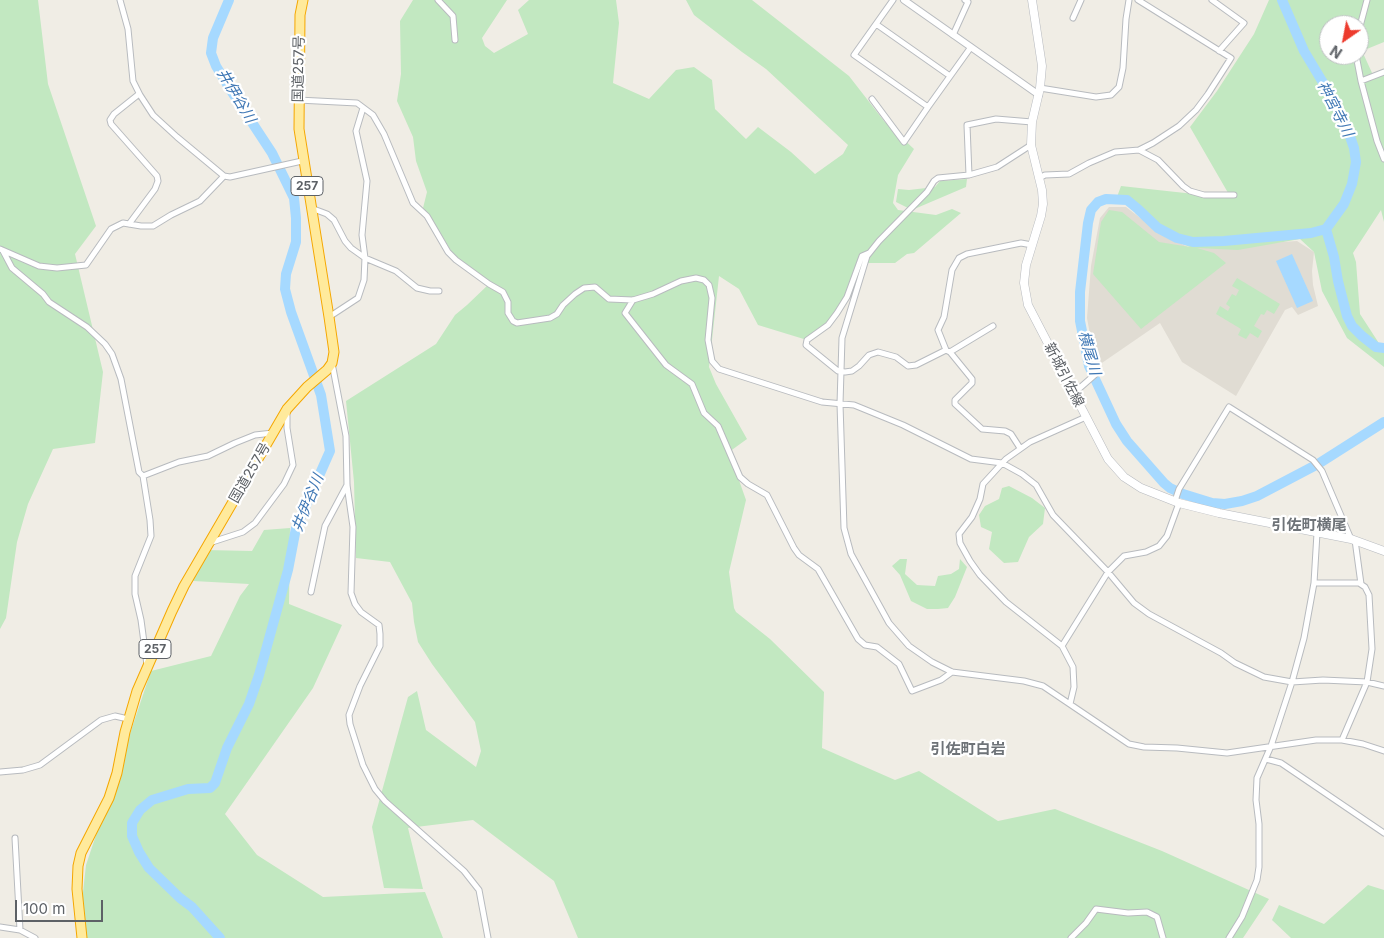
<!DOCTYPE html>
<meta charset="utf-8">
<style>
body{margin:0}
#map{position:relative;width:1384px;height:938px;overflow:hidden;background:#f0ede5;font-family:Inter,sans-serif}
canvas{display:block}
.north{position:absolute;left:1319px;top:15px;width:50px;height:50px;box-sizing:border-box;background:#fff;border:1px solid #bec0c2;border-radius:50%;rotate:213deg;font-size:14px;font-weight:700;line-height:20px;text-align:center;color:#5d6166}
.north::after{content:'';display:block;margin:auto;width:18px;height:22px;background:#ed3c2e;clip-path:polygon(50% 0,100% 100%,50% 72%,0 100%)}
.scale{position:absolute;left:15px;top:900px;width:88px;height:22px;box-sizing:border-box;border:2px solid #5d6166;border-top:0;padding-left:6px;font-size:15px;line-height:18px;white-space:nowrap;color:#5d6166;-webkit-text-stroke:4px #fff;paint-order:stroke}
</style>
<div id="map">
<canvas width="1384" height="938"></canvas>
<div class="north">N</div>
<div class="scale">100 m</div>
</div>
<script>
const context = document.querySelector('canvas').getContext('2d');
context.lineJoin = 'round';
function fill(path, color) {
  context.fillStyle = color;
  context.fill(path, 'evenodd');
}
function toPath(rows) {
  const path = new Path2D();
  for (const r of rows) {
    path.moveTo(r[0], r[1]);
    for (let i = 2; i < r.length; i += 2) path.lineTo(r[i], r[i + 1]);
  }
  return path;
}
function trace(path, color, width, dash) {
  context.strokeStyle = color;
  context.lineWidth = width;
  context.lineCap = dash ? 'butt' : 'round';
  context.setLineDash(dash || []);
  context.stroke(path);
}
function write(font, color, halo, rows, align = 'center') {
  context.font = font + ' Inter,"Noto Sans JP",sans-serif';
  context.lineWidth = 4.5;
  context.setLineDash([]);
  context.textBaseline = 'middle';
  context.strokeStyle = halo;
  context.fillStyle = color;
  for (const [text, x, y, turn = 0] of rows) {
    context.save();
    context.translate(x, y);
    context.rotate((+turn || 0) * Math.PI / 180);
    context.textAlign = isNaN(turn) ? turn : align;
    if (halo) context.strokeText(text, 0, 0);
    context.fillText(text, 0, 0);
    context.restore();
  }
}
const education = toPath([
 [1109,207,1126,207,1165,237,1191,248,1297,241,1314,252,1312,271,1313,285,1318,306,1298,315,1292,307,1285,310,1236,396,1182,362,1160,323,1096,367,1087,318,1091,266,1100,218]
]);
const green = toPath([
 [0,0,38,0,48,84,96,226,75,254,103,372,95,443,53,449,28,504,17,542,6,618,0,629],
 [413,0,507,0,482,38,485,46,494,53,528,34,518,10,529,0,616,0,619,23,613,83,649,99,676,70,694,67,712,80,715,109,746,139,758,127,791,152,815,174,843,154,848,145,766,69,742,52,694,15,686,0,752,0,849,76,884,121,914,149,898,175,893,203,898,210,936,215,952,209,961,213,914,253,907,254,895,263,859,263,839,309,825,327,807,340,758,325,739,289,719,276,709,367,716,384,747,439,729,452,746,500,729,572,734,608,736,612,770,639,824,692,822,748,895,780,919,771,998,821,1055,809,1162,851,1269,899,1243,938,578,938,554,881,473,820,408,828,423,889,384,888,372,827,408,697,417,691,426,730,476,767,481,751,475,722,432,664,418,642,414,622,412,603,390,562,356,558,354,482,346,401,436,344,455,315,467,305,489,284,461,263,453,254,433,221,423,208,427,192,416,161,413,137,397,101,401,74,400,21],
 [1269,0,1384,0,1384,42,1362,51,1373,75,1384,73,1384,222,1381,210,1353,253,1356,262,1360,314,1384,351,1384,367,1347,338,1322,291,1314,252,1300,239,1238,250,1197,248,1214,253,1226,263,1141,329,1093,274,1101,222,1109,210,1122,212,1159,242,1190,247,1165,237,1117,197,1121,186,1231,198,1190,127,1217,91,1254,34],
 [1329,25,1359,25,1359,55,1329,55],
 [967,179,966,187,912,210,896,202,898,189,909,190,935,187,940,181],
 [1237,278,1280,304,1274,314,1267,310,1264,315,1261,314,1254,326,1262,331,1258,338,1250,333,1246,339,1238,335,1241,329,1216,314,1220,306,1228,311,1230,307,1226,304,1232,294,1236,296,1239,290,1232,286],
 [1009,486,1032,498,1045,508,1043,524,1029,537,1018,562,1004,563,989,549,992,532,981,527,979,515,985,506,999,499,1002,488],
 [290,528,289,604,342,625,313,688,225,814,257,855,323,897,425,892,443,938,83,938,80,919,86,865,151,671,211,656,240,596,249,584,193,581,205,550,252,551,264,530],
 [900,559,907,559,905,574,917,585,935,586,938,576,951,574,959,569,960,559,967,567,955,597,948,608,938,609,927,609,911,601,900,575,892,566],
 [1368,885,1384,890,1384,938,1291,938,1272,920,1279,905,1324,924]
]);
const water = toPath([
 [1292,254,1313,301,1297,308,1276,261]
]);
const river = toPath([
 [1282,0,1304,51,1322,81,1346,125,1354,148,1356,162,1352,184,1344,204,1326,229,1334,257,1338,281,1347,316,1352,326,1362,336,1376,347,1384,348],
 [1326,229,1311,233,1224,241,1193,242,1177,238,1158,228,1138,209,1127,200,1106,199,1098,202,1091,210,1088,223,1080,292,1080,321,1089,366,1116,424,1127,441,1164,483,1170,488,1183,494,1212,503,1225,504,1242,501,1257,496,1318,464,1384,422],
 [220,938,192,907,180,898,149,868,139,852,132,836,132,823,140,810,152,800,188,789,210,788,215,783,227,748,249,704,259,675,288,570,296,528,330,451,321,395,291,312,285,289,286,274,296,242,296,218,294,198,272,153,230,89,216,66,211,53,213,38,229,0]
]);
const minor = toPath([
 [120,0,128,29,133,81,140,95,153,115,177,137,224,176,230,177,302,161],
 [438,0,453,16,455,40],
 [893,0,854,55,928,107,971,47],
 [1212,0,1244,23,1219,51],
 [1073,18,1081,0],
 [876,24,950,76],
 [1359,30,1367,0],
 [953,35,968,2,965,0],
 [1356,55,1361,81,1377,141,1384,159],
 [1361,81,1384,72],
 [1040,88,1096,97,1111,95,1119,87,1123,68,1126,19,1129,0],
 [872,99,904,142,928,107],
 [298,100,357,103,373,115,384,134,413,203,427,216,448,252,456,260,489,284,503,292,508,302,508,313,513,321,517,323,550,318,557,314,563,305,575,294,584,288,595,287,609,299,633,300,653,294,681,281,696,278,704,280,709,285,712,298,708,340,712,361,719,369,822,402,854,405,903,425,971,459,1002,463,1022,474,1036,485,1053,515,1108,572,1134,603,1149,614,1221,653,1235,663,1264,677,1292,682,1323,680,1367,682,1384,686],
 [1031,145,997,167,969,175,938,178,934,181,927,192,879,241,867,256,842,338,840,404,844,528,851,554,889,623,909,646,932,662,952,672,1024,681,1043,686,1129,744,1144,747,1177,748,1227,753,1316,740,1342,740,1363,744,1384,751],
 [1139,150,1158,160,1183,186,1190,191,1204,195,1234,195],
 [969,175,967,125,996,119,1032,122],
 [1039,178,1045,175,1069,174,1089,163,1115,152,1139,150,1153,143,1179,126,1196,110,1208,94,1231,58,1138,0],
 [311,208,327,214,334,220,345,241,351,248,365,258,396,271,417,288,430,291,439,291],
 [129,224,155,189,158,181,157,176,111,124,110,120,114,114,139,94],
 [0,249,39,266,57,268,86,265,111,229,123,223,141,226,153,226,171,215,200,201,224,176],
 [3,251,12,268,43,294,49,302,87,327,105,344,112,354,121,379,139,472,143,476,150,520,151,536,135,576,135,594,141,620,147,665],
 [869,253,862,256,847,297,837,313,828,325,807,340,806,345,838,371,845,372,852,371,859,366,869,355,878,352,896,357,908,366,916,365,946,350],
 [633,300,625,313,666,365,692,384,704,413,718,426,740,477,748,484,767,495,794,548,799,555,818,569,858,639,865,645,877,647,899,664,912,691,941,680,952,672],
 [329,317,358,298,364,280,365,258,362,235,367,181,356,131,363,108],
 [950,352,993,326],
 [332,363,346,436,347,485,353,527,351,593,355,604,361,612,379,625,380,634,380,646,360,686,349,715,350,724,363,765,375,789,385,801,464,871,479,890,488,938],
 [1074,393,1098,372],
 [1020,448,1011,434,1005,431,982,429,955,404,955,400,972,383,972,379,950,352,946,350,938,330,944,317,952,270,959,258,967,254,1021,243,1032,245],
 [143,476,179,462,208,456,235,443,255,435,273,433],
 [1175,501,1179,489,1229,407,1313,460,1322,471,1351,539],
 [1355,540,1361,584],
 [209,543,243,532,255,523,284,484,293,465,287,428,287,412],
 [1314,583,1359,583,1365,587,1369,595,1372,649,1367,682,1342,740],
 [311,592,325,526,347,485],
 [1062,646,1108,572,1124,556,1146,552,1159,546,1167,536,1179,503],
 [1070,704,1074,687,1073,667,1062,646,1006,602,980,575,970,561,960,543,959,534,972,517,980,499,983,484,1006,459,1030,442,1086,417],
 [1266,759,1281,763,1384,833],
 [0,772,23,770,40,765,101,720,115,716,128,719],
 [15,838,20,930],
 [0,927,20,930,35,938],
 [1071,938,1086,923,1096,909,1128,913,1147,912,1157,917,1163,938],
 [1229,938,1242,917,1257,880,1259,867,1259,824,1256,800,1257,778,1271,746,1292,682,1304,638,1314,583,1317,533]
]);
const tertiary = toPath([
 [904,0,1039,95]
]);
const secondary = toPath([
 [1032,0,1042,66,1040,88,1032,122,1031,145,1042,190,1043,204,1041,216,1026,265,1024,283,1028,305,1108,459,1124,477,1141,488,1179,503,1219,513,1351,539,1384,551]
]);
const trunk = toPath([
 [82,938,77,889,78,866,81,853,109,798,117,773,125,732,137,691,172,611,184,586,287,409,307,387,327,370,332,363,334,352,329,317,299,129,300,15,303,0]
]);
const shields = [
 [307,186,32],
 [155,649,32]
];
const shieldNames = [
 ["257",307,186],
 ["257",155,649]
];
const streetNames = [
 ["国道257号",299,69,-89],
 ["新城引佐線",1064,375,63],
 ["国道257号",250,473,-60]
];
const waterNames = [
 ["井伊谷川",236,96,59],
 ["神宮寺川",1335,109,63],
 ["横尾川",1089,353,74],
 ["井伊谷川",308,503,-68]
];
const neighbourhoodNames = [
 ["引佐町横尾",1309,525],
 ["引佐町白岩",968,749]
];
fill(education, '#e0dcd3');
fill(green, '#c2e8c1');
fill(water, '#a6d9ff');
trace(river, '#a6d9ff', 10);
trace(minor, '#b8bbbf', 7);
trace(tertiary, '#b8bbbf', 8);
trace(secondary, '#b7babf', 9);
trace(trunk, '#f5a700', 11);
trace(minor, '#fff', 5);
trace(tertiary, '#fff', 6);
trace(secondary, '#fff', 8);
trace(trunk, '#ffea9c', 9);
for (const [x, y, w] of shields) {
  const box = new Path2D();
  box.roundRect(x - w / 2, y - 9.5, w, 19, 4);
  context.fillStyle = '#fff';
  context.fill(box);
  trace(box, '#5d6166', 1);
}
write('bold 12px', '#5d6166', null, shieldNames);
write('14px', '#5d6166', '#fff', streetNames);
write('italic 15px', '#4078b5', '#fff', waterNames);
write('bold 15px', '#6e7378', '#fff', neighbourhoodNames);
</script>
